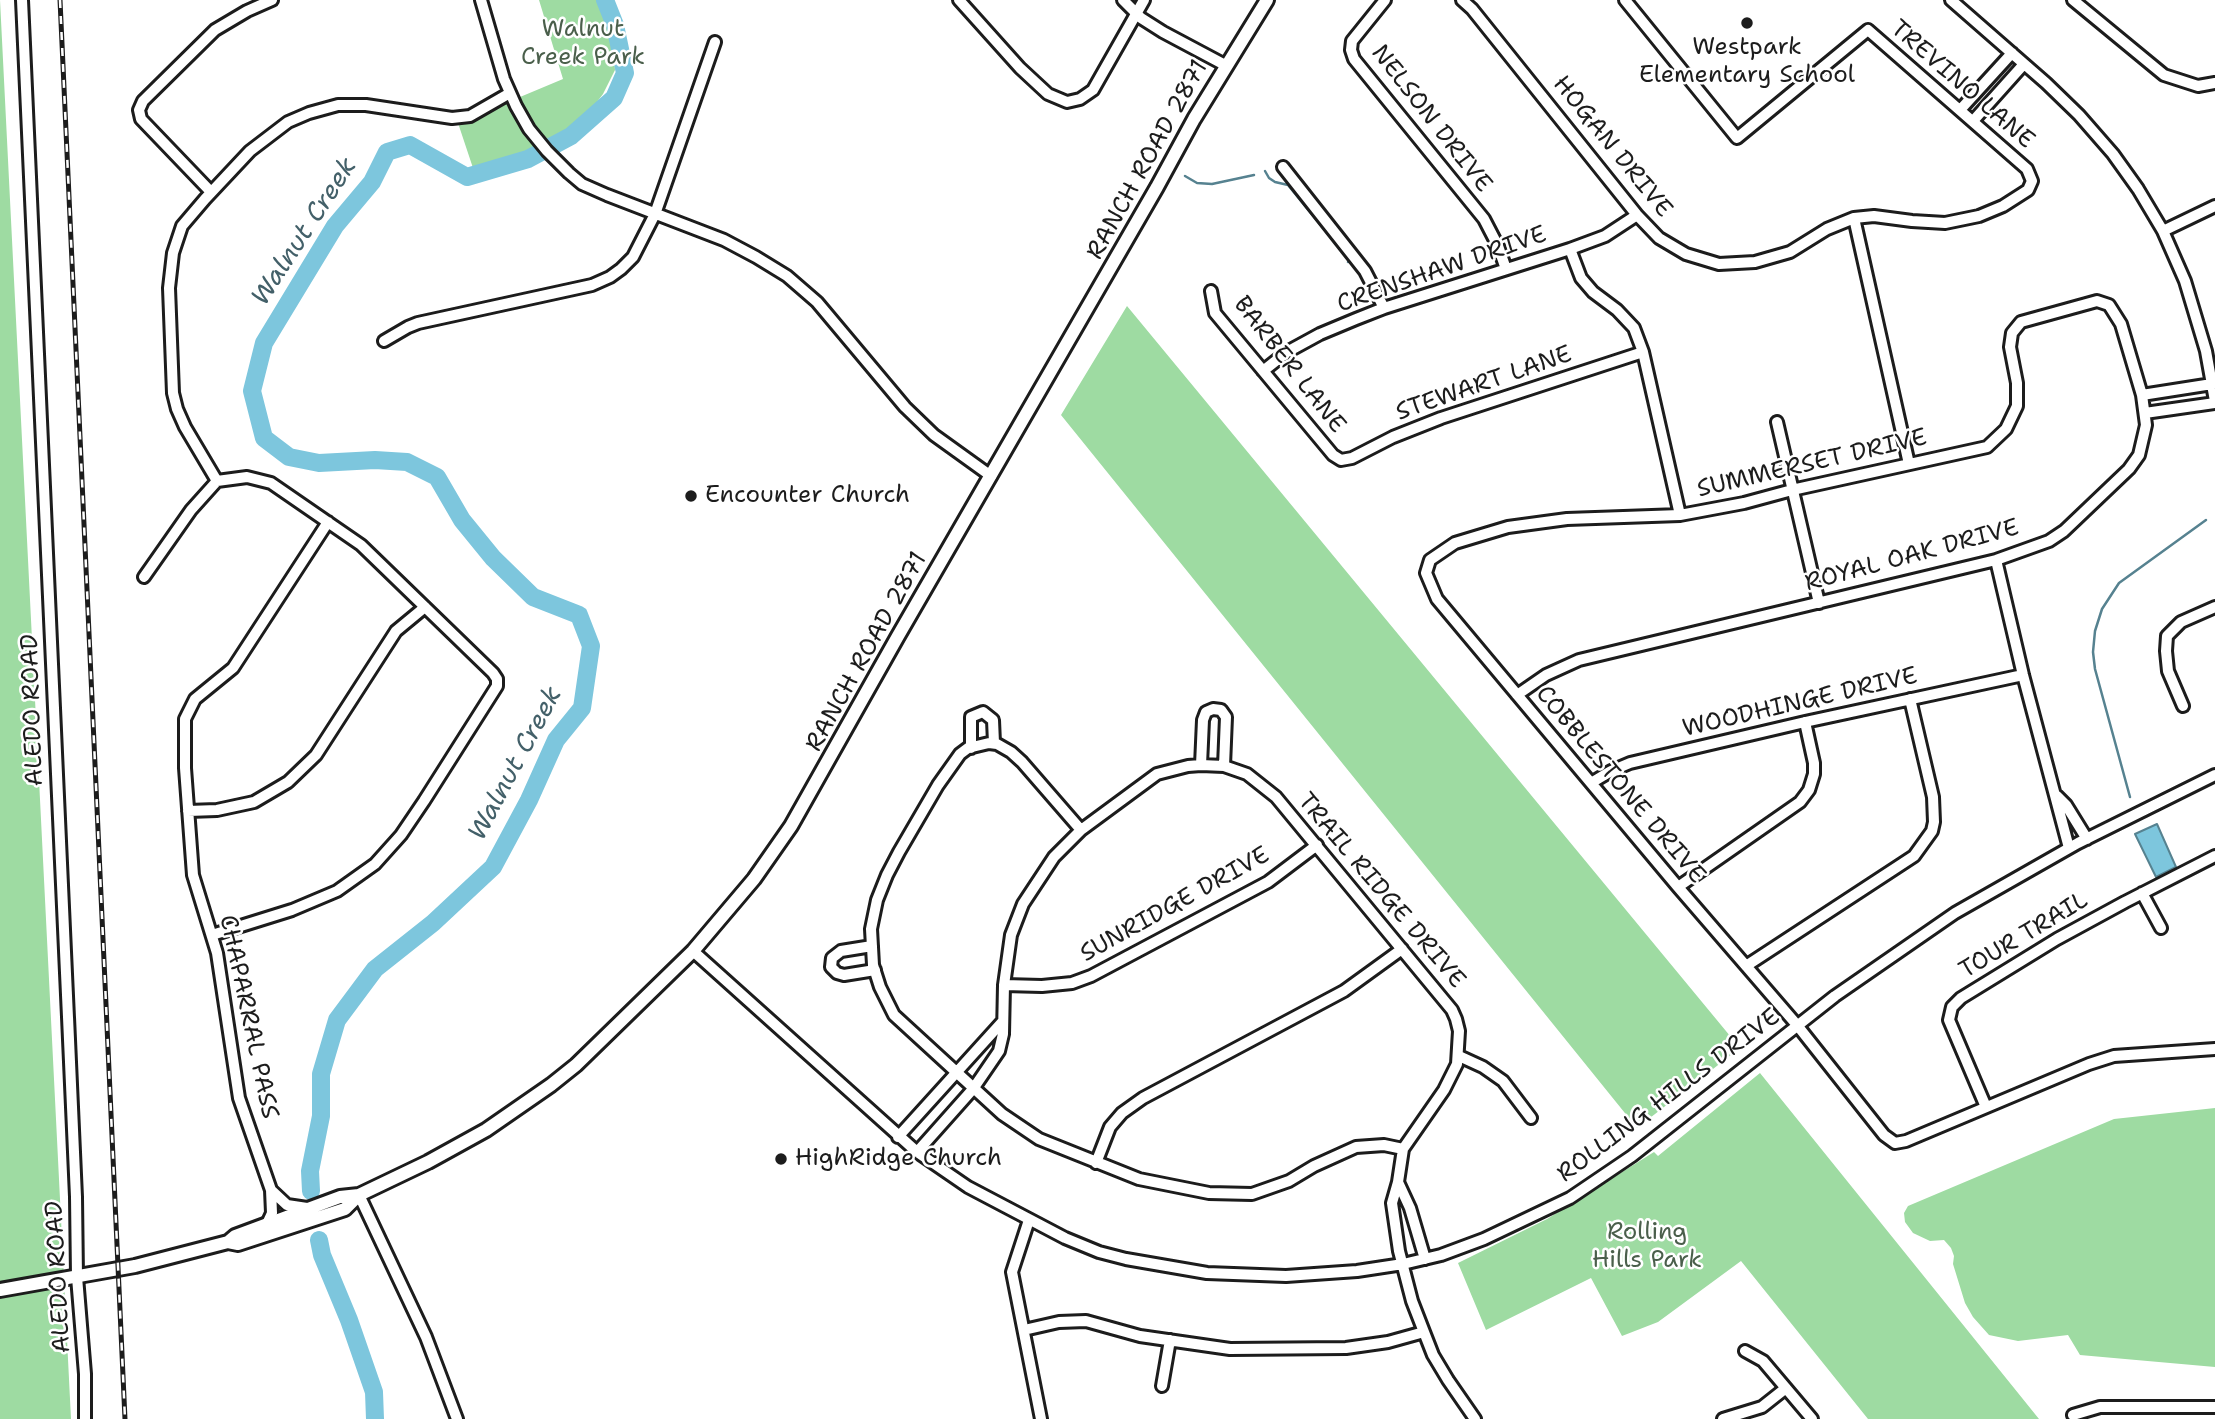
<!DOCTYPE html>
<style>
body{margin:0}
canvas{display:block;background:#fff}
</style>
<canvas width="2215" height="1419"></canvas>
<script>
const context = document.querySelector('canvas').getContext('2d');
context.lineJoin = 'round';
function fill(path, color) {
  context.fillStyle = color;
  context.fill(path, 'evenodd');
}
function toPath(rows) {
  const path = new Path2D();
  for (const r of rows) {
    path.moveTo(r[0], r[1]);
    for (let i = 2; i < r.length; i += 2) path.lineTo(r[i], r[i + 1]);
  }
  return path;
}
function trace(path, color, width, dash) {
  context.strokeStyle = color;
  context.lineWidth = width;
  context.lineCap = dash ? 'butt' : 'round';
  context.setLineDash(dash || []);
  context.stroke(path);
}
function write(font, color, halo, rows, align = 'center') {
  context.font = font + ' "Shantell Sans",sans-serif';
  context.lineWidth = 5;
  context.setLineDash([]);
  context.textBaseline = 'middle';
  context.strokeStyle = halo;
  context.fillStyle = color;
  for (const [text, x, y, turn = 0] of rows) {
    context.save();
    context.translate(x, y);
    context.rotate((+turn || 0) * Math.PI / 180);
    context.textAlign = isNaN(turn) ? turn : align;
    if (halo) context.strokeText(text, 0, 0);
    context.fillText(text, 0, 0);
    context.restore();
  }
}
const green = toPath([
 [0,0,71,1419,0,1419],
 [539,0,599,0,613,40,615,70,603,94,587,115,568,130,501,163,474,171,458,123,563,79],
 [1127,306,1740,1048,1637,1128,1061,415],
 [1760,1073,2039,1419,1868,1419,1741,1261,1658,1322,1622,1336,1591,1278,1486,1330,1458,1263,1547,1219,1654,1152,1658,1156],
 [2215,1108,2215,1367,2080,1355,2068,1335,2018,1341,1989,1335,1973,1317,1965,1303,1953,1264,1954,1256,1951,1248,1944,1240,1930,1241,1913,1233,1905,1222,1904,1213,1908,1206,2114,1119]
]);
const water = toPath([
 [2157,824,2176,867,2156,877,2135,834,2157,824]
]);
const stream = toPath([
 [1265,171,1269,178,1275,182,1288,185,1349,260,1348,262],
 [1185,176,1197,183,1212,184,1254,175],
 [2130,797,2095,669,2093,652,2095,631,2102,609,2119,583,2206,520]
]);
const river = toPath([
 [311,1191,310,1171,321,1116,321,1074,337,1020,375,969,433,923,493,867,529,800,556,740,582,708,591,646,579,615,533,597,493,558,462,520,437,477,407,462,375,460,319,463,289,457,264,438,252,391,264,343,335,226,372,182,387,152,410,145,467,177,528,159,571,136,614,98,625,73,615,25,605,0],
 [319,1240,322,1255,349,1320,374,1392,375,1419]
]);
const minor = toPath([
 [22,0,68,1017,76,1197,77,1277,85,1374,85,1419],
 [481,0,504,79,516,106,529,129,547,151,569,173,582,184,607,195,724,240,756,257,787,276,817,302,905,407,934,435,991,476],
 [959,0,1020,68,1048,94,1067,102,1080,99,1093,90,1144,0],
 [1123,0,1141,18,1163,32,1225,65],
 [1385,0,1352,41,1351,50,1354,59,1484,219,1498,246,1506,269],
 [1462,0,1472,9,1637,215,1659,238,1686,254,1719,264,1755,262,1790,252,1827,229,1854,218,1874,216,1912,221,1945,223,1979,216,2003,206,2028,190,2032,181,2027,169,1868,30,1737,138,1625,0],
 [1951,0,2046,83,2079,115,2113,154,2138,189,2163,231,2185,281,2206,351,2215,401],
 [2073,0,2164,75,2198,86,2215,83],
 [1960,110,2012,53],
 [1973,121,2024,64],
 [1283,167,1365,271,1384,308],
 [211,192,141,119,139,110,143,101,215,30,247,11,272,0],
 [1854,218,1909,464],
 [2163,231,2215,206],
 [1570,249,1581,278,1593,292,1617,310,1634,328,1643,352,1680,515],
 [1211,291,1215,313,1333,455,1341,460,1352,458,1393,437,1441,418,1643,352],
 [384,341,408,327,418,323,592,285,610,277,621,269,633,257,655,214,715,42],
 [1263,371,1287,352,1320,334,1356,319,1384,308,1570,249,1605,236,1637,215],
 [2142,395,2212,384],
 [2145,413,2215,403],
 [1777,422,1819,603],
 [217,481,185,427,177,409,173,393,169,288,173,253,182,226,205,199,250,151,288,122,309,113,338,105,366,105,452,118,470,116,510,93],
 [1996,560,2023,675,2069,848],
 [144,577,191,510,217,481,247,477,271,483,361,545,493,673,497,679,497,686,424,801,401,835,375,864,337,891,292,910,212,935],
 [1517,695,1546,675,1579,660,1996,560,2049,541,2064,531,2129,469,2139,455,2146,425,2142,395,2121,324,2109,305,2097,301,2021,322,2012,333,2010,347,2017,383,2017,406,2006,429,1987,447,1792,490,1744,503,1680,515,1567,519,1508,527,1455,543,1430,560,1426,573,1437,599,1678,887,1797,1025,1884,1135,1895,1143,1906,1141,2089,1064,2114,1056,2215,1049],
 [2183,706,2168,671,2166,651,2167,636,2181,622,2215,607],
 [971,748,971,717,983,712,993,720,994,743],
 [1201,765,1203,720,1206,712,1213,709,1221,710,1226,717,1224,766],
 [1591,783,1611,771,1630,763,1805,722,2023,675],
 [2057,796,2066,805,2087,839],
 [188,811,217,810,254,802,288,782,316,755,396,631,425,607],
 [1081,830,1022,762,1011,752,997,744,989,743,968,748,960,754,938,785,899,852,887,875,877,900,871,929,873,965,880,987,894,1015,1002,1114,1039,1139,1139,1179,1209,1193,1252,1194,1289,1181,1314,1166,1356,1147,1384,1145,1403,1149],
 [1678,887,1800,802,1809,790,1814,774,1814,763,1805,722],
 [2142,893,2161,928],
 [872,946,841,951,832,958,831,967,837,973,844,975,875,970],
 [693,951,917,1152,968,1187,1065,1238,1099,1252,1126,1259,1207,1273,1286,1276,1357,1271,1403,1264,1441,1255,1484,1239,1570,1198,1632,1156,1835,996,1955,913,2078,843,2215,775],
 [1746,966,1914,856,1932,831,1934,822,1933,797,1910,699],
 [1004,985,1042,986,1072,983,1091,976,1268,882,1317,845],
 [1459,1056,1483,1067,1503,1081,1531,1118],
 [1986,1107,1949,1020,1952,1007,1961,998,2057,939,2125,902,2215,856],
 [898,1137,1003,1021],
 [917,1152,973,1089,999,1051,1003,1034,1004,985,1011,935,1023,904,1054,857,1081,830,1157,774,1188,766,1201,765,1224,766,1247,774,1276,797,1452,1010,1456,1019,1459,1031,1457,1064,1444,1090,1403,1149,1398,1182,1392,1203,1399,1251,1412,1301,1424,1332,1433,1355,1448,1380,1475,1419],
 [1096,1163,1110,1127,1122,1113,1143,1098,1344,991,1402,949],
 [1398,1182,1410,1208,1425,1259],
 [271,1190,287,1205,307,1208],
 [359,1195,426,1337,457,1419],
 [1029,1220,1012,1272,1041,1419],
 [266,1226,272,1213,271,1190,239,1098,217,953,193,875,185,768,185,719,195,699,233,668,328,522],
 [1024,1330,1059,1322,1086,1321,1140,1336,1230,1349,1346,1348,1388,1342,1424,1332],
 [1745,1351,1763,1361,1812,1419],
 [1162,1386,1170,1340],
 [2073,1415,2100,1407,2215,1407],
 [1723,1419,1762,1407,1786,1388]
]);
const major = toPath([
 [228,1242,235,1236,340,1197,359,1195],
 [0,1290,135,1266,228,1242,238,1244,345,1209,359,1195,428,1162,486,1130,551,1085,576,1065,693,951,754,879,791,826,898,636,1157,187,1194,119,1267,0]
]);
const rail = toPath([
 [60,0,125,1419]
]);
const markers = [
 [1747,23,7,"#1c1c1c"],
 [691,496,7,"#1c1c1c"],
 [781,1159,7,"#1c1c1c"]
];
const parkNames = [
 ["Walnut",583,30],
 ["Creek Park",583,58],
 ["Rolling",1647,1233],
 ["Hills Park",1647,1261]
];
const poiNames = [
 ["Westpark",1747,48,"center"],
 ["Elementary School",1747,76,"center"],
 ["Encounter Church",705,496],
 ["HighRidge Church",795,1159]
];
const streetNames = [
 ["TREVINO LANE",1962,85,41],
 ["NELSON DRIVE",1431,119,52],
 ["HOGAN DRIVE",1612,147,51],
 ["RANCH ROAD 2871",1148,160,-61],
 ["CRENSHAW DRIVE",1442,270,-19],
 ["BARBER LANE",1289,365,52],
 ["STEWART LANE",1484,384,-19],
 ["SUMMERSET DRIVE",1812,464,-13],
 ["ROYAL OAK DRIVE",1912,556,-15],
 ["RANCH ROAD 2871",867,652,-61],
 ["WOODHINGE DRIVE",1800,703,-13],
 ["ALEDO ROAD",33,710,-92],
 ["COBBLESTONE DRIVE",1620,785,50],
 ["TRAIL RIDGE DRIVE",1381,891,50],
 ["SUNRIDGE DRIVE",1175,905,-29],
 ["TOUR TRAIL",2024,936,-31],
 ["CHAPARRAL PASS",248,1017,78],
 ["ROLLING HILLS DRIVE",1669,1096,-37],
 ["ALEDO ROAD",59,1277,-93]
];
const waterNames = [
 ["Walnut Creek",305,232,-57],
 ["Walnut Creek",516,764,-62]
];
fill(green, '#9edba2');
fill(water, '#7dc6dd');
trace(water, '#568290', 2);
trace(stream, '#568290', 2.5);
trace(river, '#7dc6dd', 18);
trace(minor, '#1c1c1c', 16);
trace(major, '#1c1c1c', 18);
trace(minor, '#fff', 10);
trace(major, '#fff', 12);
trace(rail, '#1c1c1c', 5);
trace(rail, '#fff', 2.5, [8]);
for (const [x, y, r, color] of markers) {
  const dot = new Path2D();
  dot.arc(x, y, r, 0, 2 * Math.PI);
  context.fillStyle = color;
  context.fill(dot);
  trace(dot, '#fff', 2.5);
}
write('24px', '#4a5f4b', '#fff', parkNames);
write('24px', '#1c1c1c', '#fff', poiNames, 'left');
write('24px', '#1c1c1c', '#fff', streetNames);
write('italic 26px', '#436069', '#fff', waterNames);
</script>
